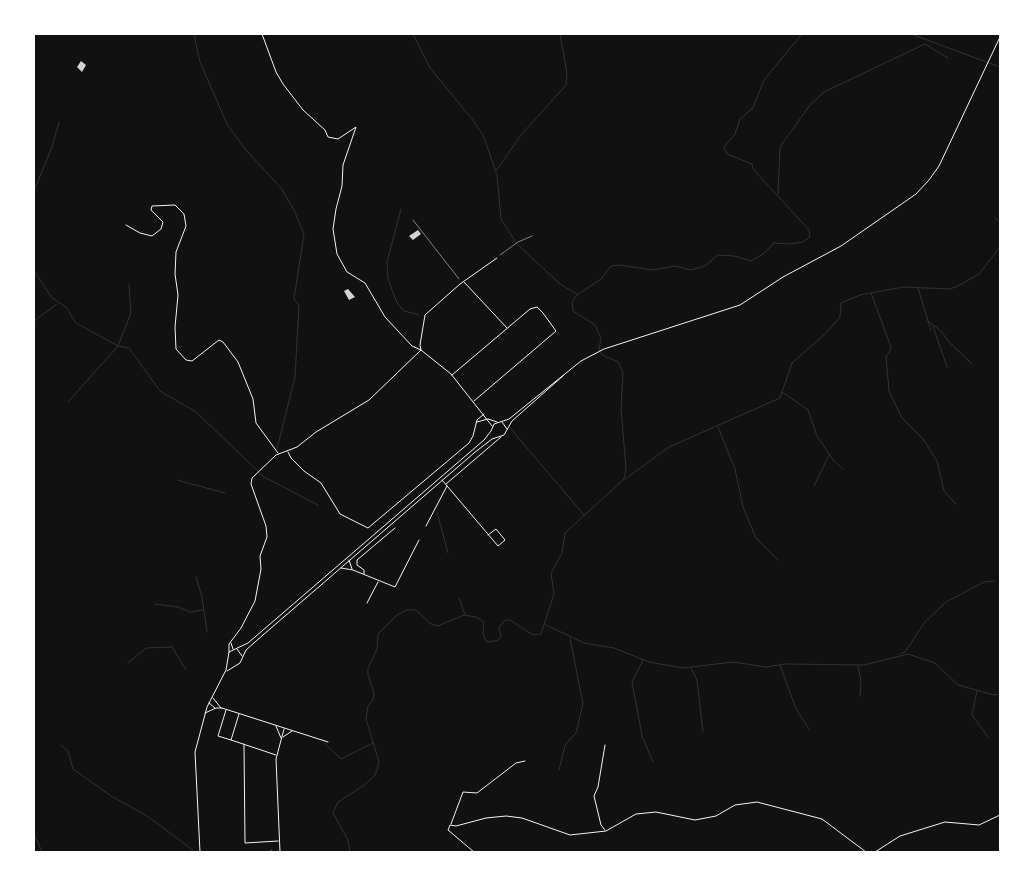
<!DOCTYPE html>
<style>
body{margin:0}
#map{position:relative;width:1034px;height:886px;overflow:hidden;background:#111;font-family:"Asap Condensed",sans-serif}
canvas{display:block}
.frame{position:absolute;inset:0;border:35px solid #fff;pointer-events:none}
</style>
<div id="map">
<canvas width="1034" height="886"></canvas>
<div class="frame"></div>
</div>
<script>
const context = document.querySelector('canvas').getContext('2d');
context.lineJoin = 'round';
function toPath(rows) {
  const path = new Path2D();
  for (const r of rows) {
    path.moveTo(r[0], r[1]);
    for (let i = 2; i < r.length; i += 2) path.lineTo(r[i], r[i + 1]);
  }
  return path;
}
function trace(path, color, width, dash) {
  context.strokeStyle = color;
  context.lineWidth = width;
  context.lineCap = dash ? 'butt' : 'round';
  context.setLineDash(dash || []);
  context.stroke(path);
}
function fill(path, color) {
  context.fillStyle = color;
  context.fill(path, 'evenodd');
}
const stream = toPath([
 [194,34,200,62,227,124,245,149,281,188,294,210,304,234,294,299,299,305,295,377,277,449],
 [413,34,430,68,472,119,483,135,497,175,501,219,517,244,560,284,577,294],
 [911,34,1000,67],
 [496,171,521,135,566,85,567,73,560,34],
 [34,191,52,147,59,122],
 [778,194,780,147,810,105,824,92,925,44,948,58],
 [401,209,387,262,388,279,397,303,404,311,419,315],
 [995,218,1000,222],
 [34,271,52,298,66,307,76,323,118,346,129,348,160,391,196,412,264,477,318,505],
 [918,288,931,331],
 [871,293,891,347,890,351,886,356,889,391,902,418,923,439,937,461,944,491,956,504],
 [34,321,57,304],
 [928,321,941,331,949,342,972,364],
 [933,326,947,367],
 [782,392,808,410,817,436,833,460,843,469],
 [68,402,118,346,131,313,129,284],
 [718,427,735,469,743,507,756,538,778,560],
 [510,428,584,515],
 [625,479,669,447,780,398,792,363,824,335,840,317,841,303,860,295,903,287,950,289,958,286,979,274,1000,247],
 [177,480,225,493],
 [814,486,829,455],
 [437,512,448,553],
 [196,577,202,597,207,632],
 [459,598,465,615],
 [155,604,178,607,190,612,203,610],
 [546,625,584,643,614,648,649,662,683,668,733,662,766,667,785,664,864,665,908,654,935,663,958,685,994,695,1000,694],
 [900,654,905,652,925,622,946,602,984,582,995,581],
 [643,660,632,682,642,736,653,762],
 [128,663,146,648,172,647,186,670],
 [780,665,796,709,809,729],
 [858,666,861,681,860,696],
 [691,668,697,680,703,732],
 [977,691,972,715,988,737],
 [324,743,341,759,373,743],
 [61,745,68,751,73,769,111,796,147,816,189,847,193,852],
 [559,770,565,745,576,733,583,704,570,638],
 [34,833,42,852],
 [350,852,348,840,333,813,338,802,363,786,375,775,377,770,379,762,366,719,368,706,373,700,374,693,368,675,368,668,377,649,378,634,397,615,407,610,416,610,431,624,438,626,464,615,476,617,484,622,483,633,486,641,490,642,498,640,501,637,499,627,505,620,510,620,533,635,541,634,554,594,551,573,562,553,565,533,624,479,626,469,621,409,623,372,618,362,602,355,599,349,601,338,595,325,573,311,572,302,576,296,601,279,611,266,619,265,652,270,675,266,691,270,705,266,718,255,734,256,751,261,763,254,774,243,789,244,803,242,810,237,809,230,753,169,752,164,727,154,724,147,735,134,740,119,753,108,764,80,802,34]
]);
const building = toPath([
 [81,61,86,65,82,72,77,67],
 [418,230,421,234,413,240,409,236],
 [348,289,355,297,349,300,344,291]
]);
const path = toPath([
 [413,220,459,279],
 [500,255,518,242,532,236]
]);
const service = toPath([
 [271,850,271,852]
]);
const minor = toPath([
 [126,225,140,233,152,236,161,229,163,222,151,210,152,206,175,205,184,214,186,226,176,252,175,274,178,295,175,327,176,349,186,360,192,361,219,340,223,342,238,362,253,399,256,423,278,453],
 [464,282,507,328],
 [452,375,530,309,537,307,543,313,556,331,474,401],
 [477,422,488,419,497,422],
 [492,426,451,374,421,350,420,345,425,315,460,284,497,258],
 [288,452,291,458,304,471,321,483,340,514,368,528,469,443,473,436,477,420,484,414],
 [442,480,498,546,505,540,496,529,488,535],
 [446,484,501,437],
 [426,526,447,486],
 [349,560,352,569],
 [341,568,353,570,395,587,419,540],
 [364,574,364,570,357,565,357,560,395,528],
 [367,603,378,582],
 [231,643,233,649],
 [229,652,229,644,241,628,255,601,261,569,260,556,267,537,266,526,251,484,252,478,276,455,297,447,316,432,369,400,421,350,412,346,385,317,365,283,347,272,337,254,333,229,336,209,342,186,343,165,356,127,338,139,328,137,325,130,303,110,283,84,276,72,262,34],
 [213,698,221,708],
 [209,703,215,708],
 [226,710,218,736,231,740,239,714],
 [205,713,216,708,222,708,328,742],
 [276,726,281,738],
 [283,737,292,731],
 [231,740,276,755],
 [244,744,245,843,278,841],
 [605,745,598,787,594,796,601,825,605,830],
 [451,824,463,792,477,793,516,763,525,761],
 [280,852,276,759,284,729],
 [474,852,448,830,450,825,456,826,486,818,506,816,522,818,570,835,606,831,636,814,656,812,695,820,716,816,735,805,757,802,822,819,866,852],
 [875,852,900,836,945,822,979,825,1000,815]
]);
const secondary = toPath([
 [502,422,507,429],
 [237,649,242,656],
 [227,671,240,663,246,650,263,635,474,453,492,439,504,435,512,421,564,375],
 [200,852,195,752,207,707,226,670,229,652,248,643,484,440,491,431,494,424,509,419,581,361,604,349,740,305,783,277,841,246,916,194,929,180,939,166,1000,37]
]);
trace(stream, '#333', 1);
fill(building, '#d3d3d3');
trace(path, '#f5f5f5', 0.5);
trace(service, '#f5f5f5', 0.5);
trace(minor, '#f5f5f5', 1);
trace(secondary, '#f5f5f5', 1);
</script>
